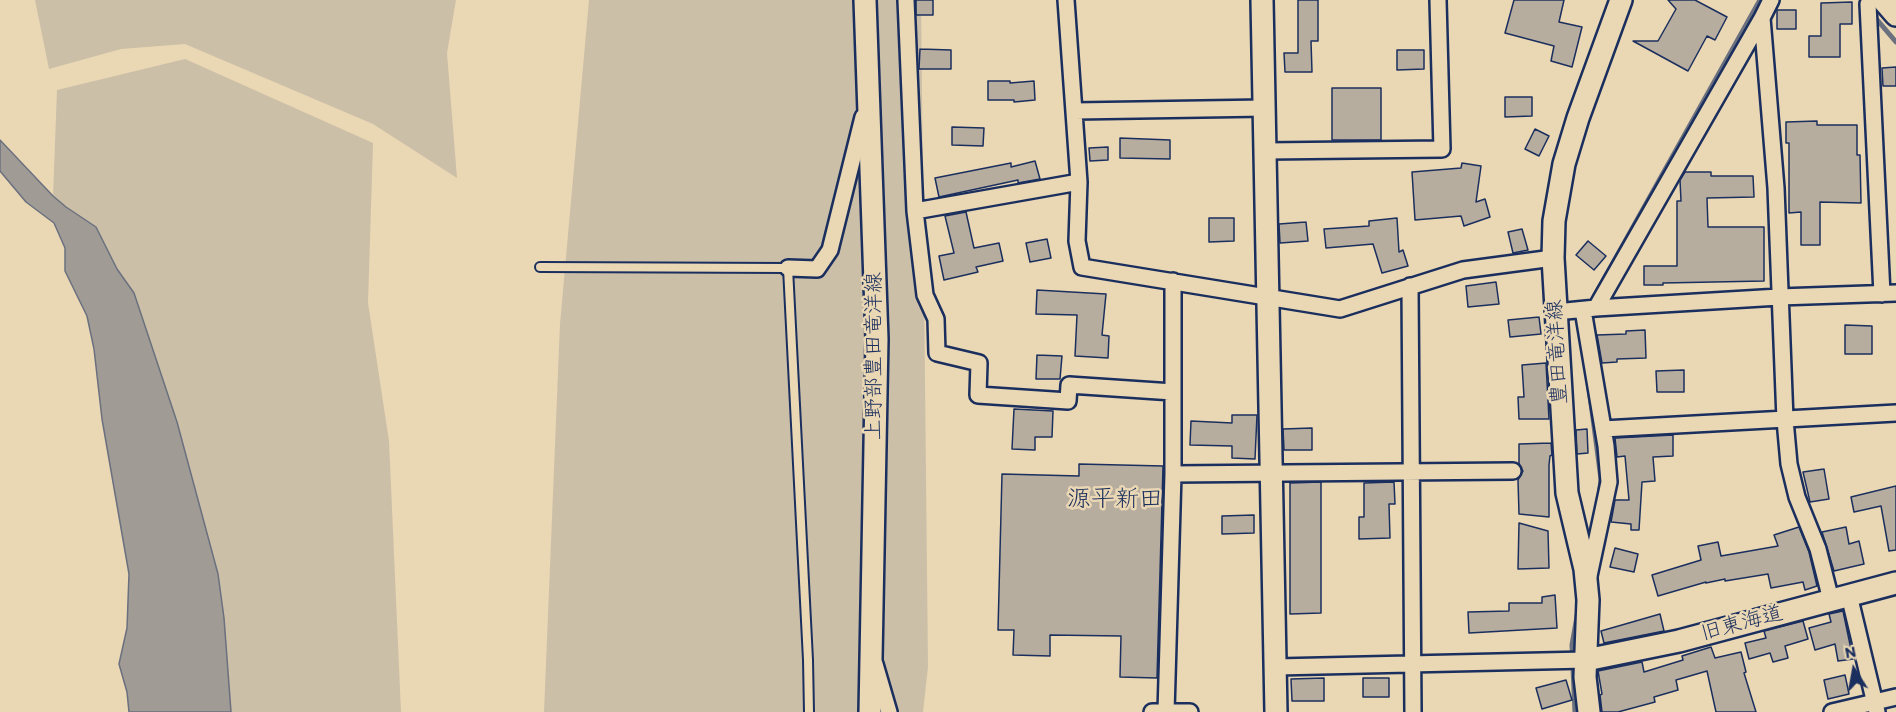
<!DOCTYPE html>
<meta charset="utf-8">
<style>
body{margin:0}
#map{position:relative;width:1896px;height:712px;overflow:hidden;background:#ead7b4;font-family:Itim,sans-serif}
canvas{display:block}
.north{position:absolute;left:1824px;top:640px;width:60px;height:60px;-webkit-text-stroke:4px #ead7b4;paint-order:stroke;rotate:349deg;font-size:16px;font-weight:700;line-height:24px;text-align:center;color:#1b2f5e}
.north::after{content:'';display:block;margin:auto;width:21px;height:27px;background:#1b2f5e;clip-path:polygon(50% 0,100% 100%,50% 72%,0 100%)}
</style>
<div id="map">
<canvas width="1896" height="712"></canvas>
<div class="north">N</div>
</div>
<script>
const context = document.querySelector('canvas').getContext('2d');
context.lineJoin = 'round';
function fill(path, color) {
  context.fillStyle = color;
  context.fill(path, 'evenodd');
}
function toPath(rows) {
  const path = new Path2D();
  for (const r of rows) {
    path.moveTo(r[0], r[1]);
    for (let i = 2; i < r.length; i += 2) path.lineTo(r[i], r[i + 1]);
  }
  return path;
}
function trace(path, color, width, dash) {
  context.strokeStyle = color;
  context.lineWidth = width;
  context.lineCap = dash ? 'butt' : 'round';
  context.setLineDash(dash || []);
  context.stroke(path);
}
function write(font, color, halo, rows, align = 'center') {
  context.font = font + ' Itim,"Klee One",sans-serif';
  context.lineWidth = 5;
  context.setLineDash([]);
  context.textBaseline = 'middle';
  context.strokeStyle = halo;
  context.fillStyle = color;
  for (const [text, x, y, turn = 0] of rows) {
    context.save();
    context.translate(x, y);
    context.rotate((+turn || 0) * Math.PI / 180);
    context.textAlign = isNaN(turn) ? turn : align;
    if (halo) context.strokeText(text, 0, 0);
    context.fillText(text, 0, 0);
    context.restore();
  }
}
const green = toPath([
 [35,0,456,0,447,53,457,178,373,124,185,44,121,49,49,69],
 [589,0,921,0,928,667,923,712,544,712,560,324],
 [185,59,373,143,368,303,389,441,401,712,228,712,53,196,57,90]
]);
const water = toPath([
 [0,140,53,196,66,207,96,227,117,269,134,293,177,422,218,574,224,618,231,712,129,712,127,692,119,664,127,628,129,574,102,419,94,349,87,316,65,271,65,248,54,223,26,202,0,171,0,140]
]);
const stream = toPath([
 [1873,15,1896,42],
 [1595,295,1760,0],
 [1589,388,1601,479,1599,498],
 [1575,712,1572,645,1578,611]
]);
const building = toPath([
 [916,0,933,0,933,15,916,15,916,0],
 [1298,0,1318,0,1318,41,1311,41,1312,72,1285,72,1284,53,1298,53,1298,0],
 [1514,0,1564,0,1559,22,1582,27,1572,67,1551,61,1554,46,1505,33,1514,0],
 [1668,0,1695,0,1727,17,1715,40,1707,36,1688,71,1633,41,1658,41,1676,9,1668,0],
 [1852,2,1852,24,1840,24,1840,57,1809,57,1809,36,1821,36,1821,3,1852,2],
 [1777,10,1796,10,1796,29,1777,29,1777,10],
 [920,49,951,50,951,69,919,69,920,49],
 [1397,50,1424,50,1424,69,1397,70,1397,50],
 [1896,67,1896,86,1883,86,1882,68,1896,67],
 [988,81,1010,81,1010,83,1034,81,1035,100,1014,102,1014,100,988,100,988,81],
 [1332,88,1381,88,1381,140,1332,140,1332,88],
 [1505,97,1532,97,1532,116,1505,117,1505,97],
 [1817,121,1817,125,1857,125,1857,155,1860,155,1861,203,1820,202,1820,245,1801,245,1801,212,1789,213,1789,143,1786,143,1786,122,1817,121],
 [952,127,984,128,983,146,952,145,952,127],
 [1535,129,1549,136,1539,156,1525,149,1535,129],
 [1120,138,1170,140,1170,159,1120,158,1120,138],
 [1108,147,1108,160,1090,161,1089,148,1108,147],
 [1035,161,1040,179,1018,183,1018,180,939,197,935,178,1011,163,1011,167,1035,161],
 [1462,163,1481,166,1476,202,1485,199,1490,217,1464,226,1461,216,1415,220,1412,172,1461,168,1462,163],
 [1685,172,1711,172,1711,176,1753,176,1754,197,1707,198,1708,227,1764,227,1764,281,1663,283,1663,285,1644,285,1644,266,1677,266,1677,201,1681,201,1680,180,1685,172],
 [966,212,974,248,999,243,1003,261,976,267,978,272,944,280,939,256,954,253,945,216,966,212],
 [1209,218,1234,218,1234,241,1209,242,1209,218],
 [1397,218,1399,252,1403,250,1408,266,1382,273,1373,244,1326,248,1324,229,1369,226,1369,221,1397,218],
 [1306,222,1308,241,1280,243,1279,224,1306,222],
 [1522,229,1528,250,1513,253,1508,232,1522,229],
 [1047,239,1051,258,1030,262,1026,243,1047,239],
 [1588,241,1606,256,1594,270,1576,255,1588,241],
 [1496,282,1499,304,1468,307,1466,286,1496,282],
 [1037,290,1106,294,1102,335,1109,336,1108,358,1075,356,1077,315,1036,314,1037,290],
 [1539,317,1541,334,1510,337,1508,320,1539,317],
 [1845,325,1872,326,1872,354,1845,354,1845,325],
 [1645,330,1646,358,1617,359,1617,362,1602,363,1597,335,1626,334,1626,331,1645,330],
 [1037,355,1062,356,1060,379,1036,379,1037,355],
 [1546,363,1549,419,1519,419,1518,397,1524,397,1522,365,1546,363],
 [1684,370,1684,392,1657,392,1656,371,1684,370],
 [1014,409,1053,411,1052,437,1035,437,1035,450,1012,449,1014,409],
 [1232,415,1257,415,1255,459,1232,458,1232,446,1190,445,1191,421,1232,423,1232,415],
 [1312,428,1312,450,1284,450,1283,429,1312,428],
 [1587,429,1588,453,1577,454,1576,430,1587,429],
 [1673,435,1673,456,1653,457,1655,481,1642,482,1639,530,1631,530,1631,524,1611,522,1615,500,1629,500,1625,456,1617,457,1615,438,1673,435],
 [1551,443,1552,455,1550,456,1549,465,1549,517,1519,514,1518,480,1523,471,1519,464,1519,444,1551,443],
 [1079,464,1163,466,1157,678,1120,677,1121,636,1050,635,1050,656,1013,655,1014,630,998,630,1002,474,1079,476,1079,464],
 [1824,469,1829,499,1810,502,1803,472,1824,469],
 [1321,482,1321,613,1290,614,1290,483,1321,482],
 [1394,482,1395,504,1389,504,1390,538,1359,539,1359,517,1364,517,1364,483,1394,482],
 [1896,486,1896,550,1889,551,1881,506,1854,512,1851,497,1896,486],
 [1254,515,1254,533,1222,534,1222,516,1254,515],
 [1519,523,1548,531,1549,568,1518,569,1519,523],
 [1799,527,1809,552,1817,586,1805,590,1803,582,1771,588,1768,574,1725,581,1725,579,1706,583,1706,582,1658,596,1652,575,1701,560,1698,546,1718,542,1721,556,1778,546,1774,535,1799,527],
 [1846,527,1849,544,1859,541,1864,564,1834,571,1822,532,1846,527],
 [1615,548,1638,554,1634,572,1610,567,1615,548],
 [1555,595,1557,628,1469,633,1468,612,1509,611,1509,603,1542,603,1542,597,1555,595],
 [1843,611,1853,659,1838,661,1835,644,1815,650,1809,628,1831,622,1829,614,1843,611],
 [1660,614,1664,631,1604,643,1601,631,1660,614],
 [1803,621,1808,639,1785,646,1788,658,1773,662,1770,653,1749,659,1745,643,1766,638,1764,631,1803,621],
 [1711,647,1715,658,1741,652,1746,672,1744,673,1756,712,1716,712,1707,671,1676,680,1678,690,1654,697,1655,702,1618,712,1602,712,1600,695,1602,694,1598,671,1642,662,1644,672,1683,660,1682,656,1711,647],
 [1845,675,1849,694,1828,699,1824,680,1845,675],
 [1324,678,1324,701,1292,701,1291,679,1324,678],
 [1363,678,1389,678,1389,697,1363,697,1363,678],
 [1566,680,1572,700,1542,709,1536,688,1566,680]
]);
const lane = toPath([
 [540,267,788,268,808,660,809,712]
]);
const street = toPath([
 [906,0,915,211,925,295,936,319,937,353,979,363,978,395,1068,401,1069,385,1173,392],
 [1066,0,1079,182,1077,241,1082,267,1340,309,1463,270,1553,258],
 [1771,0,1762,18,1776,188,1785,420,1789,464,1797,497,1818,549,1831,600],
 [1871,0,1868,4,1882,294],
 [1075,111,1265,108],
 [1266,151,1442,149,1438,0],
 [915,211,1079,182],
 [788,268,817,269,830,250,863,117],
 [1410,286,1413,712],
 [1596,308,1762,18],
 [1583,310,1606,446,1609,482,1589,576],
 [1556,312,1596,308,1779,297,1896,293],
 [1603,429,1896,413],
 [1173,474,1513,471],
 [1849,595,1877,712],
 [875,664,889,712],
 [1276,667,1586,660],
 [1152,712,1190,712],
 [1166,712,1173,474,1173,281],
 [1832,712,1896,697]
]);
const secondary = toPath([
 [865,0,877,339,870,712],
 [1262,0,1276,712],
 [1883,0,1896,15],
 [1586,660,1679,641,1896,583],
 [1589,712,1585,677,1588,600,1585,569,1567,493,1553,258,1554,221,1564,164,1578,118,1621,0]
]);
const streetNames = [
 ["豊田竜洋線",1558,352,-93],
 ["上野部豊田竜洋線",875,356,-90],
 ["旧東海道",1742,624,-15]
];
const quarterNames = [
 ["源平新田",1115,500]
];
fill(green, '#ccbfa8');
fill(water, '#a09c95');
trace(water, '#6b707f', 1.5);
trace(stream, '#6b707f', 5);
fill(building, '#b7ad9f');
trace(building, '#1b2f5e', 1.5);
trace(lane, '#1b2f5e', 12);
trace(street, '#1b2f5e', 20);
trace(secondary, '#1b2f5e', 26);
trace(lane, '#ead7b4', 8);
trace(street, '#ead7b4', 15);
trace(secondary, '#ead7b4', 21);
write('21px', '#1b2f5e', '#ead7b4', streetNames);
write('24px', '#1b2f5e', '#ead7b4', quarterNames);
</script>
